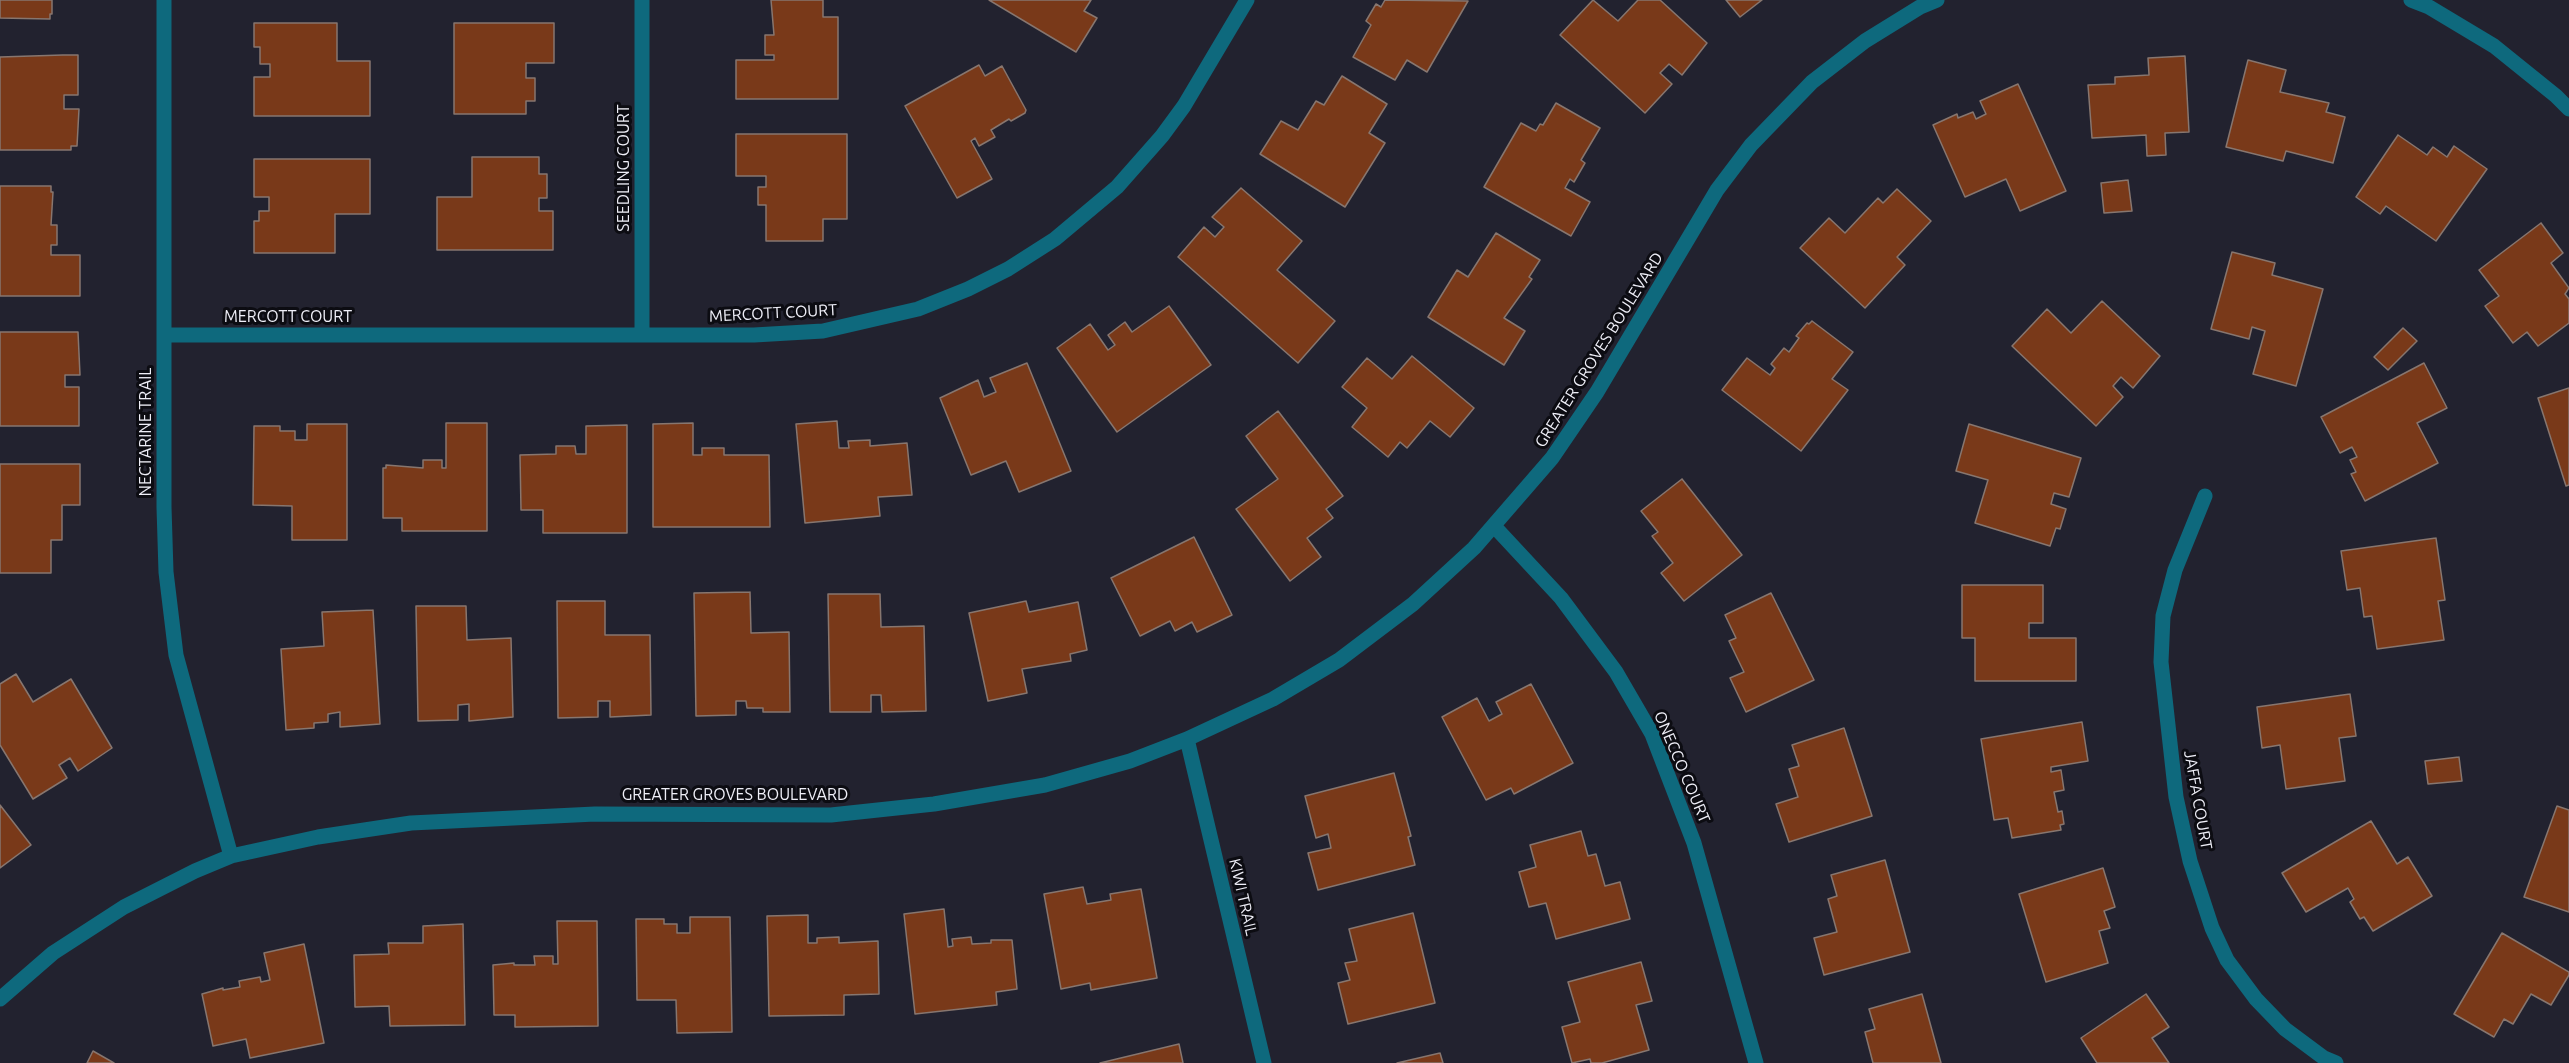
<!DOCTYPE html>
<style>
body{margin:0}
canvas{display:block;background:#22222f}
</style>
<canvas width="2569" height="1063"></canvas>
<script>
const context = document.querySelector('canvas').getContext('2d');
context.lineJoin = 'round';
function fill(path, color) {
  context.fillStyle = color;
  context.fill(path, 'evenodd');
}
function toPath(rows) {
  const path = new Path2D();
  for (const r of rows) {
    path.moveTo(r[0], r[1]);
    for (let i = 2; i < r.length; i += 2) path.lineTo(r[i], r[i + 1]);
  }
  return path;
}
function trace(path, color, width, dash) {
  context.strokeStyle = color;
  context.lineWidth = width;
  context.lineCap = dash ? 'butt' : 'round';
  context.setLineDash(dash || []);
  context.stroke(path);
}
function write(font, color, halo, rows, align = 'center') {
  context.font = font + ' Ubuntu,sans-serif';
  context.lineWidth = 6;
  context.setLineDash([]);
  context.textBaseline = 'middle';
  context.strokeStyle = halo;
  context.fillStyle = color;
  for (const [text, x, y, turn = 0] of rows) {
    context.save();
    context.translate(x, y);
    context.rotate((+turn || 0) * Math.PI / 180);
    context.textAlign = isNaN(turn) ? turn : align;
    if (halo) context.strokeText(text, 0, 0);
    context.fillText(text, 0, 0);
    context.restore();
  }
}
const building = toPath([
 [0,0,52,0,52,14,50,14,50,19,0,18,0,0],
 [771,0,823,0,823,17,838,17,838,99,736,99,736,60,774,60,774,55,765,55,765,35,774,35,771,0],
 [989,0,1091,0,1084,11,1097,18,1076,52,989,0],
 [1385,0,1468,1,1427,72,1407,60,1395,80,1353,57,1371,25,1366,21,1376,4,1381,7,1385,0],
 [1593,0,1618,21,1638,0,1660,0,1707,43,1682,75,1669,64,1660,73,1672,84,1645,113,1560,35,1593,0],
 [1726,0,1762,0,1740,17,1726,0],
 [254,23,337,23,337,61,370,61,370,116,254,116,254,77,270,77,270,64,260,64,260,47,254,47,254,23],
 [454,23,554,23,554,63,526,63,526,78,535,78,535,101,526,101,526,114,454,114,454,23],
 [63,55,78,55,78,95,64,95,64,109,79,109,77,146,71,146,71,150,0,150,0,57,63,55],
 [2185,56,2189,132,2165,133,2166,155,2147,156,2146,135,2092,138,2088,85,2115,84,2115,77,2149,75,2148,58,2185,56],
 [2248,60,2286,70,2280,92,2329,103,2326,112,2345,117,2333,163,2286,151,2283,161,2226,147,2248,60],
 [979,65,985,76,1002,66,1026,110,1025,113,1011,121,1009,119,991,130,995,137,979,146,975,138,971,141,992,179,957,198,905,106,979,65],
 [1342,76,1387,104,1369,133,1385,143,1345,207,1260,154,1281,121,1298,130,1316,101,1324,105,1342,76],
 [2018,84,2066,191,2020,211,2006,179,1965,197,1933,125,1957,114,1958,118,1973,112,1976,119,1986,114,1980,101,2018,84],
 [1556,103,1600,128,1581,160,1585,163,1574,182,1570,179,1565,188,1590,202,1571,236,1484,187,1521,123,1536,131,1540,124,1543,125,1556,103],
 [736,134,847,134,847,219,823,219,823,241,766,241,766,205,758,205,758,187,766,187,766,176,736,176,736,134],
 [2398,135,2427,155,2433,147,2447,157,2454,146,2487,169,2436,241,2386,206,2380,214,2356,197,2398,135],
 [472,157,539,157,539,174,547,174,547,198,539,198,539,211,553,211,553,250,437,250,437,197,472,197,472,157],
 [254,159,370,159,370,214,335,214,335,253,254,253,254,221,259,221,259,211,269,211,269,197,254,197,254,159],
 [2128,180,2132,211,2104,213,2101,183,2128,180],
 [0,186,51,186,51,192,53,192,51,225,57,225,57,245,51,245,51,255,80,255,80,296,0,296,0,186],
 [1241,188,1302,241,1277,270,1335,321,1298,363,1178,257,1204,227,1215,237,1224,227,1212,217,1241,188],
 [1897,189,1931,221,1897,257,1905,265,1865,308,1800,248,1829,218,1845,233,1878,198,1883,203,1897,189],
 [2541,223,2563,253,2551,263,2569,288,2565,294,2569,299,2569,323,2538,346,2527,332,2513,343,2485,306,2499,296,2479,270,2541,223],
 [1496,233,1540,260,1529,277,1532,279,1504,318,1525,331,1504,365,1428,317,1457,270,1468,277,1496,233],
 [2232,252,2275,263,2272,275,2323,289,2296,386,2253,374,2265,331,2252,327,2249,339,2211,329,2232,252],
 [2102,301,2160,356,2133,388,2121,377,2113,386,2123,397,2096,426,2012,346,2047,309,2071,333,2102,301],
 [1169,306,1211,365,1117,432,1057,348,1090,324,1108,350,1115,345,1108,335,1125,322,1132,332,1169,306],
 [1812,321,1853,352,1832,379,1848,390,1801,451,1722,390,1747,358,1770,375,1775,368,1771,364,1784,348,1789,352,1799,338,1796,336,1807,323,1809,324,1812,321],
 [2403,328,2417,341,2388,370,2374,357,2403,328],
 [0,332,78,332,80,375,65,375,65,387,79,387,79,426,0,426,0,332],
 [1412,356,1474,408,1450,437,1430,421,1407,448,1400,442,1388,457,1352,427,1367,408,1342,387,1367,358,1392,379,1412,356],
 [1027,363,1071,471,1019,492,1006,461,971,475,940,398,978,380,984,397,996,392,990,378,1027,363],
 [2424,363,2447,408,2417,423,2438,463,2365,501,2351,474,2356,472,2350,460,2357,457,2352,447,2340,453,2321,417,2424,363],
 [2569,388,2569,485,2566,486,2538,398,2569,388],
 [1278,411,1343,496,1326,509,1333,518,1307,538,1321,557,1290,581,1236,509,1278,479,1246,436,1278,411],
 [837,421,839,448,849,448,848,441,870,440,870,446,907,443,912,495,878,497,880,516,805,523,796,424,837,421],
 [446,423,487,423,487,531,402,531,402,518,383,518,383,468,386,468,386,465,423,468,423,460,442,460,442,468,446,468,446,423],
 [693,423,693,455,702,455,702,448,724,448,724,455,769,455,770,527,653,527,653,424,693,423],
 [307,424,347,424,347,540,292,540,292,506,253,505,254,426,280,426,280,431,295,431,295,440,307,440,307,424],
 [1969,424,2081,458,2069,497,2054,493,2051,504,2066,509,2060,529,2056,528,2050,546,1975,523,1988,480,1956,471,1969,424],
 [627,425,627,533,543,533,543,510,521,510,520,455,556,454,556,446,575,446,576,454,586,454,586,426,627,425],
 [0,464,80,464,80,505,62,505,62,540,51,540,51,573,0,573,0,464],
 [1682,479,1742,555,1684,601,1661,573,1673,563,1652,536,1658,532,1641,511,1682,479],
 [1194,537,1232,615,1197,632,1192,622,1175,631,1170,621,1140,636,1111,578,1194,537],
 [2436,538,2445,600,2438,601,2444,640,2377,649,2372,616,2364,617,2360,588,2347,590,2341,551,2436,538],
 [1962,585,2043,585,2043,623,2029,623,2029,638,2076,638,2076,681,1975,681,1975,638,1962,638,1962,585],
 [750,592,751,633,789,632,790,712,763,712,763,708,747,708,746,701,736,701,736,715,696,716,694,593,750,592],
 [1771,593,1814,680,1746,712,1730,678,1744,672,1729,641,1736,638,1725,615,1771,593],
 [828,594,880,594,881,627,924,626,926,711,882,712,881,695,871,695,871,712,830,712,828,594],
 [557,601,605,601,605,635,650,635,651,715,610,717,610,701,598,701,598,717,558,718,557,601],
 [1026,601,1029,612,1078,602,1087,650,1070,654,1071,661,1022,669,1027,693,988,701,969,613,1026,601],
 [416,606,466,606,467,640,511,638,513,717,469,721,469,704,458,705,458,720,418,721,416,606],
 [373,610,380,724,340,727,340,712,328,714,328,722,314,723,314,728,286,730,281,649,324,646,322,612,373,610],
 [16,674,33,702,71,679,112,748,78,771,70,758,59,765,67,778,33,799,0,745,0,684,16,674],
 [1531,684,1573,763,1514,794,1511,788,1486,800,1442,717,1477,698,1489,721,1502,714,1496,702,1531,684],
 [2350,694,2356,736,2339,738,2345,781,2286,789,2280,745,2262,748,2257,707,2350,694],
 [2082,722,2088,761,2051,767,2051,772,2061,770,2064,790,2054,792,2058,812,2062,811,2064,824,2060,825,2061,830,2012,838,2008,818,1994,820,1981,739,2082,722],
 [1844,728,1872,816,1789,842,1776,804,1798,797,1789,769,1799,766,1792,745,1844,728],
 [2459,757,2462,781,2428,784,2425,761,2459,757],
 [1394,773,1411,836,1408,837,1415,865,1318,890,1308,853,1331,848,1328,834,1316,838,1305,796,1394,773],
 [0,805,31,845,0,868,0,805],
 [2557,806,2569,810,2569,912,2524,897,2557,806],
 [2371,821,2397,864,2408,857,2432,896,2373,931,2364,917,2360,919,2350,902,2354,899,2348,888,2306,912,2282,873,2371,821],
 [1581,831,1588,856,1596,854,1605,886,1620,882,1630,919,1556,939,1546,903,1529,907,1519,872,1536,867,1530,845,1581,831],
 [1885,860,1910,952,1824,975,1814,938,1837,932,1828,899,1837,896,1831,875,1885,860],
 [2103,868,2115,907,2104,911,2110,928,2099,931,2108,963,2046,982,2019,894,2103,868],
 [1083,887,1087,904,1111,900,1110,894,1141,889,1157,978,1091,990,1090,983,1061,989,1044,894,1083,887],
 [944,909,948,947,953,946,952,939,971,937,972,944,991,943,991,940,1012,940,1017,989,996,992,997,1005,915,1014,904,914,944,909],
 [1413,913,1435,1003,1348,1024,1338,983,1350,980,1345,963,1357,961,1349,929,1413,913],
 [808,915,808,943,817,943,817,938,839,937,839,943,878,941,879,994,844,995,844,1015,769,1016,767,916,808,915],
 [690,917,730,917,732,1032,677,1033,676,1000,637,1000,636,919,664,919,664,924,677,924,677,933,690,933,690,917],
 [557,921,597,921,598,1026,515,1027,515,1015,494,1015,493,965,514,963,514,965,535,965,534,956,553,956,553,964,558,964,557,921],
 [463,924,465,1025,390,1026,389,1006,355,1007,354,955,389,954,388,943,423,943,423,926,463,924],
 [2502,933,2569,972,2569,975,2551,1005,2531,994,2513,1024,2504,1019,2494,1037,2454,1014,2502,933],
 [304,944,324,1043,250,1058,246,1039,213,1046,202,994,223,988,223,990,240,987,239,981,260,977,261,982,270,980,264,953,304,944],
 [1641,962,1652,1001,1636,1005,1649,1050,1602,1063,1591,1063,1590,1059,1572,1063,1562,1027,1580,1022,1568,982,1641,962],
 [1922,994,1941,1063,1873,1063,1865,1032,1875,1029,1869,1009,1922,994],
 [2146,994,2169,1027,2152,1038,2169,1063,2097,1063,2081,1038,2146,994],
 [1179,1044,1183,1063,1100,1063,1179,1044],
 [93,1051,114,1063,87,1063,93,1051],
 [1440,1053,1443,1063,1397,1063,1440,1053]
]);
const minor = toPath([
 [164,0,164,507,166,572,176,655,231,856],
 [642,0,642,335],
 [2411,0,2429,7,2494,46,2556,96,2569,109],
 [164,335,754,335,823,331,918,309,968,289,1008,269,1055,239,1117,187,1162,136,1184,106,1247,0],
 [2205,496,2175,570,2163,616,2161,662,2176,797,2190,861,2212,928,2227,960,2256,999,2285,1029,2324,1058,2336,1063],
 [1494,526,1561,598,1616,672,1652,734,1694,843,1756,1063],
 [1187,739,1264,1063],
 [0,999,53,953,124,907,195,871,231,856,318,837,411,823,595,814,831,815,934,804,1045,785,1130,761,1187,739,1273,699,1339,660,1413,604,1474,548,1552,458,1597,392,1717,190,1751,145,1812,82,1865,41,1920,7,1937,0]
]);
const streetNames = [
 ["SEEDLING COURT",624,168,-90],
 ["MERCOTT COURT",773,313,-3],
 ["MERCOTT COURT",288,317],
 ["GREATER GROVES BOULEVARD",1599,350,-58],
 ["NECTARINE TRAIL",146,432,-90],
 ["ONECCO COURT",1682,767,67],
 ["GREATER GROVES BOULEVARD",735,795],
 ["JAFFA COURT",2198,800,80],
 ["KIWI TRAIL",1243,897,77]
];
fill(building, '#793919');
trace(building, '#87766f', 1.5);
trace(minor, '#0e697d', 15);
write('16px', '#efeff8', '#0c0c12', streetNames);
</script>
